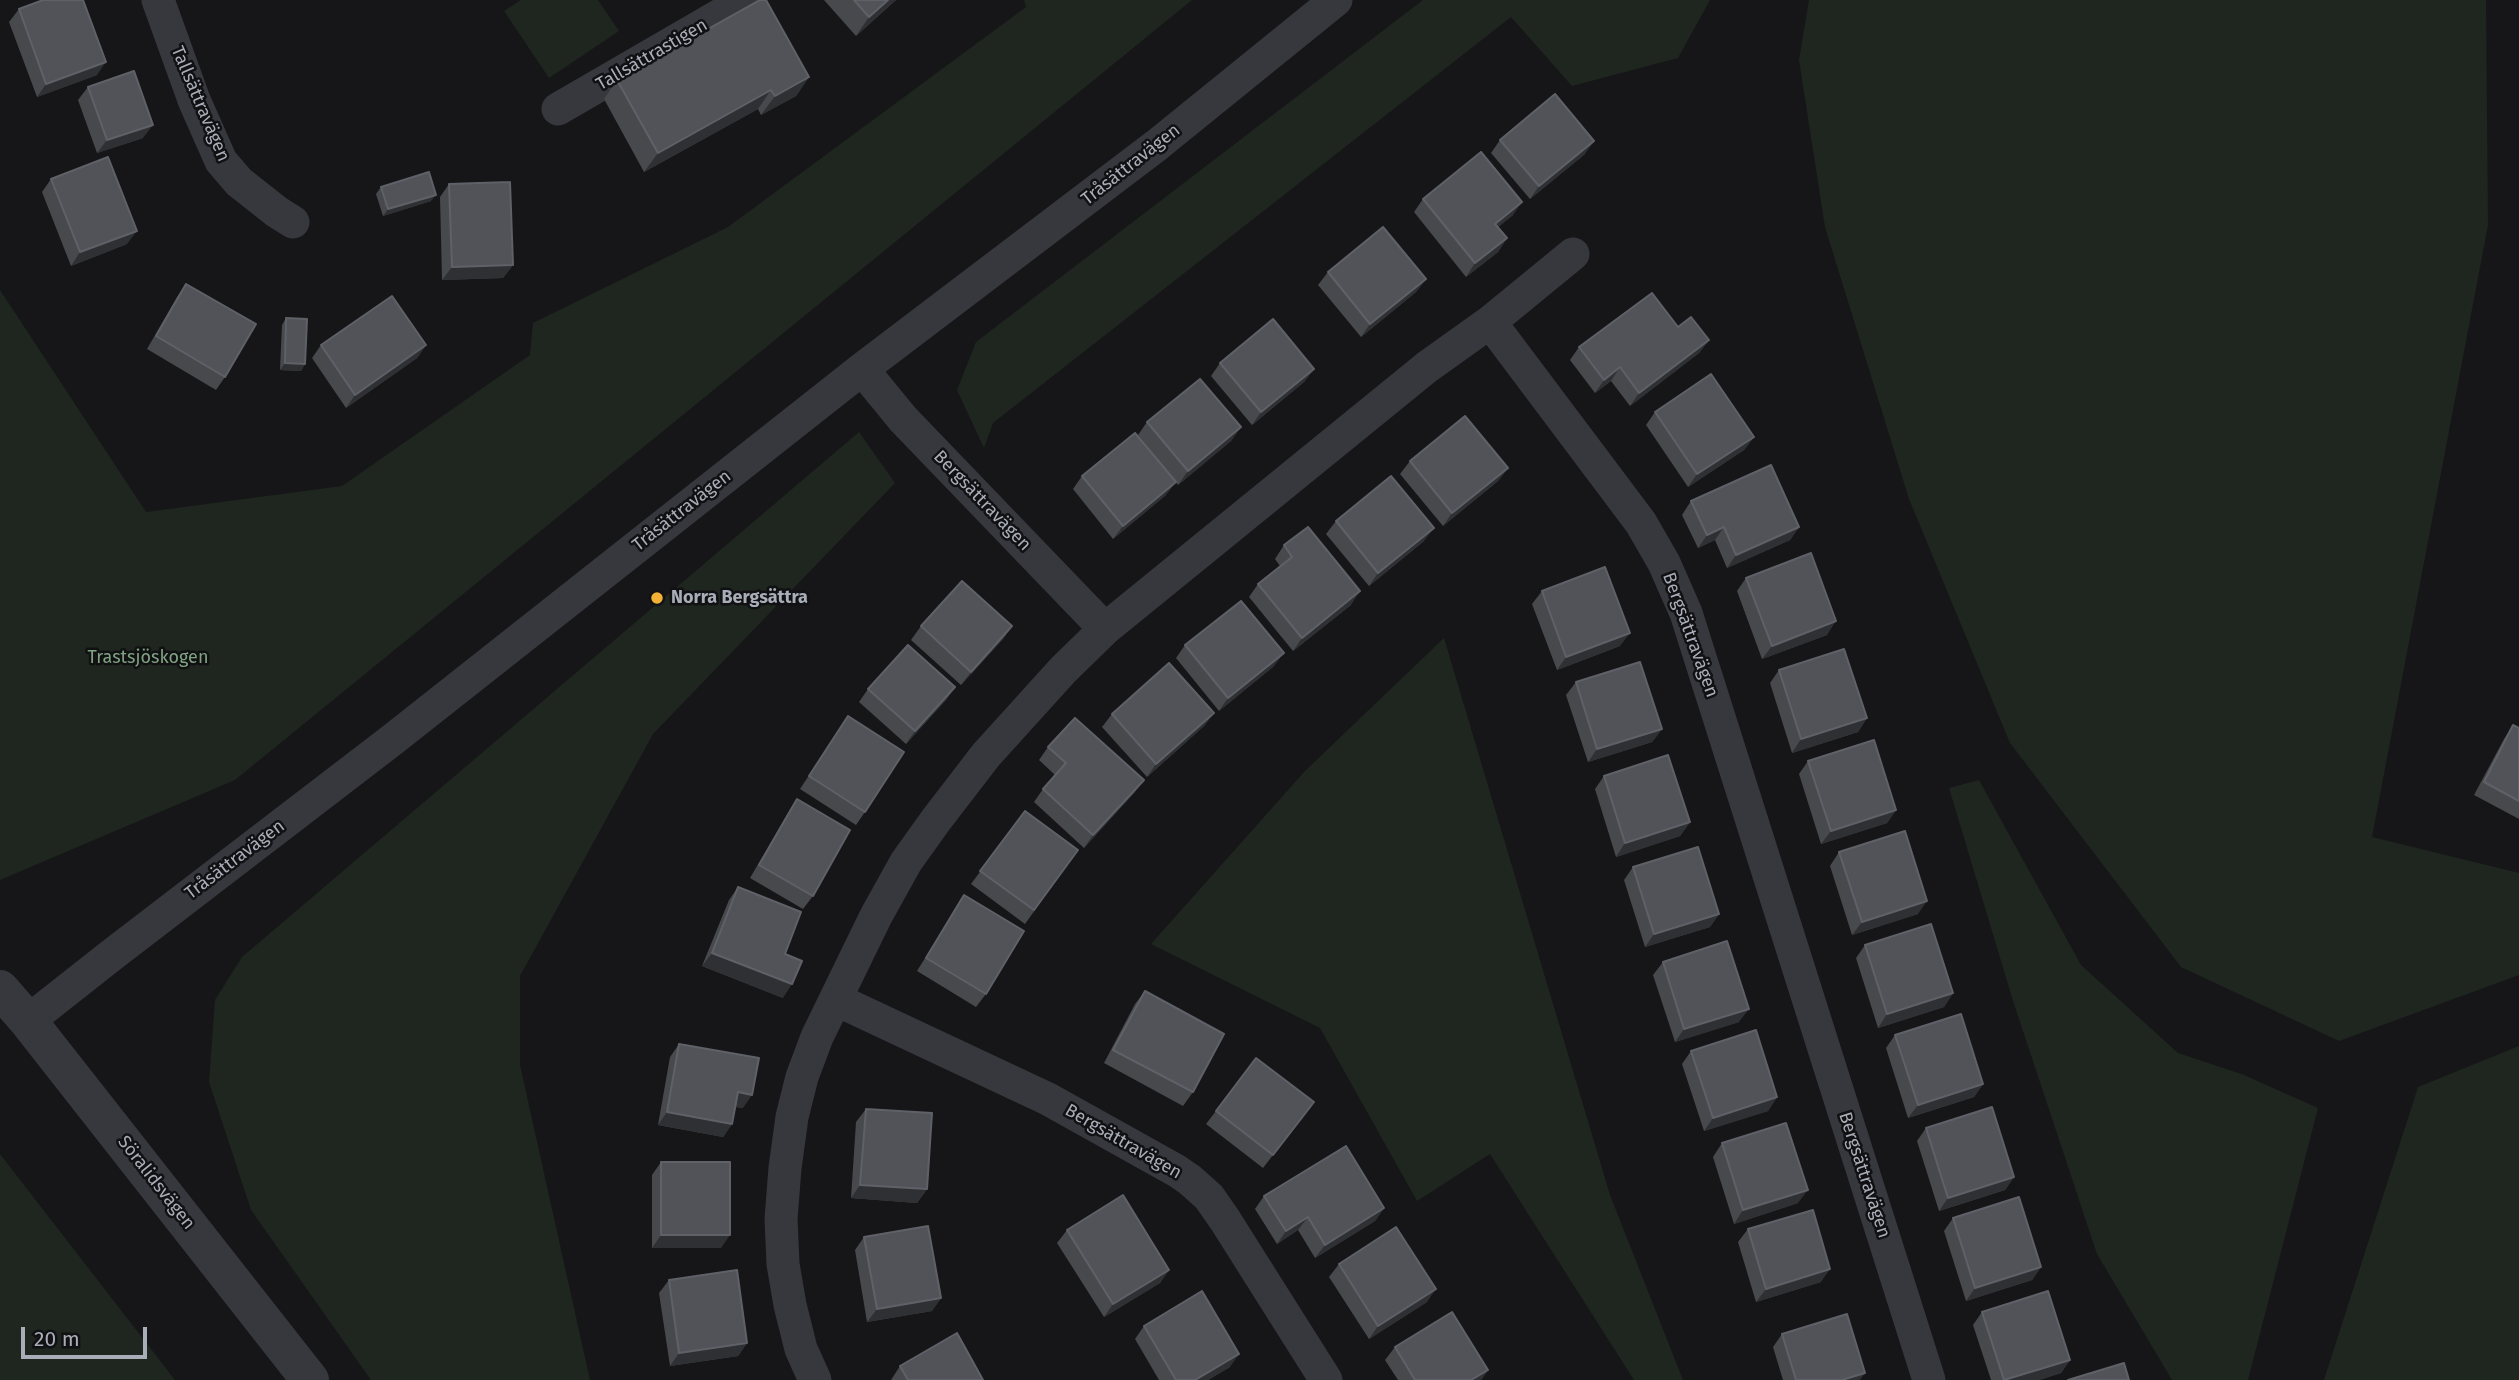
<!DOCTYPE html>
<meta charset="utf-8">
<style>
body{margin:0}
#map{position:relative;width:2519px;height:1380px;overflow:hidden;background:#161618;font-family:"Fira Sans",sans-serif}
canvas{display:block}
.scale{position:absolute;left:21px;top:1327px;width:126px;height:32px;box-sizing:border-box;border:4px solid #a8adb8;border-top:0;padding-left:9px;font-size:21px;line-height:24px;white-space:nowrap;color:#a8adb8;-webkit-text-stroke:5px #111113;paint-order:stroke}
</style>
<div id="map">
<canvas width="2519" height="1380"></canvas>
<div class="scale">20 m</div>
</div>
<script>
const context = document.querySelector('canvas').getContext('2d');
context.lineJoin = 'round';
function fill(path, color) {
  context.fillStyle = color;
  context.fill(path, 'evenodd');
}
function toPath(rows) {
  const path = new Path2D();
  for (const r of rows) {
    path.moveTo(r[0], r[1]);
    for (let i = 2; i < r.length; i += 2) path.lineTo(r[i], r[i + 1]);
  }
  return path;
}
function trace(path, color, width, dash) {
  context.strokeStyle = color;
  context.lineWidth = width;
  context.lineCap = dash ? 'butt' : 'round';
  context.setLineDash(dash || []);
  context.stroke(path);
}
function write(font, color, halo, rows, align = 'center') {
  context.font = font + ' "Fira Sans",sans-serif';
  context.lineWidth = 5;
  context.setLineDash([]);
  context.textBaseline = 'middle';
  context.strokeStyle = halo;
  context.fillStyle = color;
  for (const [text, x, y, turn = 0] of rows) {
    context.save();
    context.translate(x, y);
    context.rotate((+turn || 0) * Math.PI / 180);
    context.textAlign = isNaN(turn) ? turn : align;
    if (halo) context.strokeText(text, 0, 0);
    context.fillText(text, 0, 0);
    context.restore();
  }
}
const green = toPath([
 [521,0,598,0,619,31,549,78,504,11],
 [1024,0,1192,0,235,780,0,880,0,290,146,512,342,486,530,355,533,323,728,227,1026,7],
 [1423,0,1710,0,1678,58,1572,86,1511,17,993,423,984,448,957,390,976,342],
 [1809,0,2486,0,2488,225,2372,837,2519,873,2519,975,2339,1041,2181,967,2010,743,1909,499,1825,227,1799,60],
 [859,432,895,483,653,734,520,976,520,1065,590,1380,371,1380,251,1210,209,1082,215,1000,242,957],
 [1444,638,1610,1195,1683,1380,1634,1380,1490,1154,1417,1201,1320,1028,1151,944,1305,771],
 [1979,780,2081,965,2178,1053,2244,1075,2318,1108,2248,1380,2172,1380,2097,1254,2013,1001,1949,788],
 [2519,1046,2519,1380,2324,1380,2418,1087],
 [0,1154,175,1380,0,1380]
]);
const minor = toPath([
 [158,0,194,100,221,161,239,182,277,212,293,222],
 [558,109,746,0],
 [1490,322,1573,254],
 [862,369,903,419,1105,629,1427,367,1490,322,1641,523,1664,563,1686,613,1929,1380],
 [837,1000,1048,1099,1177,1171,1190,1180,1209,1197,1225,1220,1326,1380],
 [28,1021,113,954,392,740,862,369,1157,145,1336,0],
 [815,1380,801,1349,790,1305,783,1264,781,1219,785,1168,792,1117,802,1077,817,1037,876,916,906,862,936,820,986,755,1063,670,1105,629]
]);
const tertiary = toPath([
 [0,989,28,1021,310,1380]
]);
const wall = toPath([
 [824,0,896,0,856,36],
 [19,9,97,75,37,97,9,22],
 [809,77,796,96,761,115,758,109,644,172,604,99,617,80],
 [88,87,143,138,97,153,78,100],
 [1500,140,1585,154,1530,199,1491,153],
 [51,179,127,244,71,266,42,192],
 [449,184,513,265,503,278,442,280,440,197],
 [381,187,431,201,383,216,376,194],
 [1423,199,1513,215,1498,227,1507,238,1498,252,1466,277,1414,212],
 [1328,272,1426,279,1416,292,1361,337,1318,285],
 [186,284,225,377,216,390,147,349,177,297],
 [286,318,305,364,301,371,280,370,282,325],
 [1678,327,1709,340,1699,353,1630,406,1611,381,1595,393,1570,360,1579,347],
 [321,345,426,345,417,358,346,408,312,358],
 [1220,363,1314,369,1304,382,1252,425,1211,376],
 [1655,412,1754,437,1744,450,1688,487,1646,425],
 [1147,422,1241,427,1231,441,1178,485,1138,435],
 [1410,461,1508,468,1498,481,1443,526,1400,474],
 [1082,476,1166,495,1113,539,1073,489],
 [1691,501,1799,527,1790,540,1727,568,1715,540,1698,548,1682,515],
 [1336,521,1424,541,1369,586,1326,534],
 [1284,545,1351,605,1293,651,1249,597,1258,584,1280,566,1275,559],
 [1746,578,1827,635,1762,659,1737,591],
 [1542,591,1620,646,1557,670,1532,604],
 [921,626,1012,626,1003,639,961,685,911,640],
 [1185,645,1274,666,1219,711,1176,658],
 [1779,670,1867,718,1858,732,1792,753,1770,683],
 [1576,682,1662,729,1652,742,1588,762,1566,695],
 [955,687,946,700,906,744,859,702,868,689],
 [1214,713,1204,726,1147,777,1102,727,1112,714],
 [848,716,865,812,856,825,800,789],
 [2513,725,2519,728,2519,819,2474,795,2504,739],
 [1048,747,1144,780,1134,793,1084,848,1034,802,1043,789,1055,775,1039,760],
 [1808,761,1896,810,1887,823,1821,844,1799,774],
 [1604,776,1690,822,1680,836,1616,857,1595,789],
 [797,799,813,896,803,909,750,878,788,813],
 [1025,811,1078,850,1025,924,971,884],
 [1839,852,1918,914,1852,935,1830,866],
 [1633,867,1719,914,1710,927,1645,947,1624,880],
 [738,887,783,998,702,966,729,900],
 [964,895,986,994,976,1007,917,971],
 [1865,945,1953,993,1944,1007,1878,1028,1856,958],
 [1663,962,1739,1022,1675,1042,1653,975],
 [1145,991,1193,1092,1183,1106,1104,1063,1135,1004],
 [1895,1035,1983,1084,1974,1097,1908,1118,1886,1048],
 [679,1044,743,1108,736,1107,732,1124,723,1137,658,1125,670,1057],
 [1691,1051,1777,1097,1768,1111,1704,1131,1682,1064],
 [866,1109,927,1189,917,1203,851,1198,856,1122],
 [1216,1111,1304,1115,1263,1168,1206,1124],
 [1926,1128,2014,1177,2005,1190,1939,1211,1917,1141],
 [1722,1143,1798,1203,1734,1224,1713,1157],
 [661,1162,721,1248,652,1248,652,1175],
 [1264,1196,1384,1208,1375,1221,1315,1258,1298,1230,1277,1244,1255,1209],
 [1953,1218,2041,1267,2032,1280,1966,1301,1944,1231],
 [1748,1229,1821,1282,1756,1302,1738,1242],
 [1067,1230,1169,1270,1160,1283,1104,1317,1057,1243],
 [864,1237,941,1298,932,1311,867,1322,855,1250],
 [1339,1264,1427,1302,1369,1339,1329,1277],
 [669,1280,747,1343,738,1356,670,1366,659,1293],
 [1982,1312,2070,1360,2061,1373,2039,1380,1991,1380,1973,1325],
 [1144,1326,1230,1367,1208,1380,1159,1380,1135,1339],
 [1782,1334,1860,1380,1783,1380,1773,1347],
 [1395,1347,1488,1370,1481,1380,1398,1380,1385,1360],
 [900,1366,983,1380,891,1380]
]);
const shadedWall = toPath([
 [888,0,896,0,856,36,869,17],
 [106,62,97,75,37,97,46,84],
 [809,77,796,96,761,115,775,96],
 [771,90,758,109,644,172,658,153],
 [153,125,143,138,97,153,107,140],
 [1594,141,1585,154,1530,199,1539,186],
 [436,195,431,201,383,216,388,209],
 [1522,202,1513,215,1486,237,1495,224],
 [137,231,127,244,71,266,80,252],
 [1507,238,1498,252,1466,277,1475,263],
 [513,265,503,278,442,280,452,267],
 [1426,279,1416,292,1361,337,1370,324],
 [1709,340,1699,353,1630,406,1639,393],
 [426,345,417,358,346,408,355,395],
 [285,363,305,364,301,371,280,370],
 [1620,367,1611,381,1595,393,1604,380],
 [1314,369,1304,382,1252,425,1261,412],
 [1241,427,1231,441,1178,485,1188,471],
 [1754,437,1744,450,1688,487,1697,474],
 [1508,468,1498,481,1443,526,1452,513],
 [1176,482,1166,495,1113,539,1123,526],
 [1724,527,1715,540,1698,548,1707,535],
 [1799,527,1790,540,1727,568,1736,555],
 [1434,528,1424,541,1369,586,1378,573],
 [1360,591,1351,605,1293,651,1302,638],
 [1836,621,1827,635,1762,659,1772,646],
 [1012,626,1003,639,961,685,971,672],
 [1630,633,1620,646,1557,670,1566,657],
 [1284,653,1274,666,1219,711,1228,698],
 [955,687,946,700,906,744,915,731],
 [1214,713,1204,726,1147,777,1156,764],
 [1867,718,1858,732,1792,753,1801,739],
 [1662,729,1652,742,1588,762,1597,749],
 [1144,780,1134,793,1084,848,1093,835],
 [1896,810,1887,823,1821,844,1831,831],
 [1690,822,1680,836,1616,857,1625,843],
 [1927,901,1918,914,1852,935,1862,922],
 [1719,914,1710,927,1645,947,1654,934],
 [712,953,792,984,783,998,702,966],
 [1953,993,1944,1007,1878,1028,1887,1014],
 [1749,1009,1739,1022,1675,1042,1684,1029],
 [1983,1084,1974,1097,1908,1118,1918,1105],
 [738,1092,752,1095,743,1108,729,1106],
 [1777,1097,1768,1111,1704,1131,1713,1118],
 [667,1112,732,1124,723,1137,658,1125],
 [2014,1177,2005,1190,1939,1211,1948,1198],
 [860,1185,927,1189,917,1203,851,1198],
 [1808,1190,1798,1203,1734,1224,1743,1210],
 [1384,1208,1375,1221,1315,1258,1325,1245],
 [1308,1217,1298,1230,1277,1244,1286,1231],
 [661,1235,730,1235,721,1248,652,1248],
 [2041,1267,2032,1280,1966,1301,1975,1288],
 [1830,1269,1821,1282,1756,1302,1766,1289],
 [1169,1270,1160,1283,1104,1317,1113,1304],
 [1436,1289,1427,1302,1369,1339,1378,1326],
 [941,1298,932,1311,867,1322,877,1309],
 [747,1343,738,1356,670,1366,679,1353],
 [1239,1354,1230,1367,1208,1380,1195,1380],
 [2070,1360,2061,1373,2039,1380,2006,1380],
 [1488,1370,1481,1380,1471,1380],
 [1865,1373,1860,1380,1842,1380]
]);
const building = toPath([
 [43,0,83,0,106,62,46,84,19,9,43,0],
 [760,0,766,0,809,77,775,96,771,90,658,153,617,80,760,0],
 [854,0,888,0,869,17,854,0],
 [134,71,153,125,107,140,88,87,134,71],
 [1555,94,1594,141,1539,186,1500,140,1555,94],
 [1481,152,1522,202,1495,224,1507,238,1475,263,1423,199,1481,152],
 [108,157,137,231,80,252,51,179,108,157],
 [429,172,436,195,388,209,381,187,429,172],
 [510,182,513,265,452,267,449,184,510,182],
 [1383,227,1426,279,1370,324,1328,272,1383,227],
 [186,284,256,324,225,377,156,336,186,284],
 [1652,293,1678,327,1691,317,1709,340,1639,393,1620,367,1604,380,1579,347,1652,293],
 [392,296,426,345,355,395,321,345,392,296],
 [286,318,307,319,305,364,285,363,286,318],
 [1273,319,1314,369,1261,412,1220,363,1273,319],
 [1711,374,1754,437,1697,474,1655,412,1711,374],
 [1200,379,1241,427,1188,471,1147,422,1200,379],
 [1465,416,1508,468,1452,513,1410,461,1465,416],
 [1135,433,1176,482,1123,526,1082,476,1135,433],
 [1771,465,1799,527,1736,555,1724,527,1707,535,1691,501,1771,465],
 [1391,476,1434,528,1378,573,1336,521,1391,476],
 [1308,527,1360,591,1302,638,1258,584,1292,557,1284,545,1308,527],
 [1811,553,1836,621,1772,646,1746,578,1811,553],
 [1605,567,1630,633,1566,657,1542,591,1605,567],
 [962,581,1012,626,971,672,921,626,962,581],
 [1241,601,1284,653,1228,698,1185,645,1241,601],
 [908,645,955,687,915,731,868,689,908,645],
 [1844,649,1867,718,1801,739,1779,670,1844,649],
 [1640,662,1662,729,1597,749,1576,682,1640,662],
 [1169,663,1214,713,1156,764,1112,714,1169,663],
 [848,716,904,752,865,812,809,776,848,716],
 [1075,718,1144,780,1093,835,1043,789,1066,763,1048,747,1075,718],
 [2513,725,2519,728,2519,801,2484,782,2513,725],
 [1874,740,1896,810,1831,831,1808,761,1874,740],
 [1668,755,1690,822,1625,843,1604,776,1668,755],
 [797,799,850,830,813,896,759,865,797,799],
 [1025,811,1078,850,1034,910,980,871,1025,811],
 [1905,831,1927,901,1862,922,1839,852,1905,831],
 [1698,847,1719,914,1654,934,1633,867,1698,847],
 [738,887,801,912,785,954,802,961,792,984,712,953,738,887],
 [964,895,1024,931,986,994,926,958,964,895],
 [1931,924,1953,993,1887,1014,1865,945,1931,924],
 [1727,941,1749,1009,1684,1029,1663,962,1727,941],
 [1145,991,1224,1034,1193,1092,1113,1050,1145,991],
 [1961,1014,1983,1084,1918,1105,1895,1035,1961,1014],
 [1756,1030,1777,1097,1713,1118,1691,1051,1756,1030],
 [679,1044,759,1058,752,1095,738,1092,732,1124,667,1112,679,1044],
 [1256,1058,1314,1102,1273,1155,1216,1111,1256,1058],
 [1992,1107,2014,1177,1948,1198,1926,1128,1992,1107],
 [866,1109,932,1113,927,1189,860,1185,866,1109],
 [1786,1123,1808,1190,1743,1210,1722,1143,1786,1123],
 [1346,1146,1384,1208,1325,1245,1308,1217,1286,1231,1264,1196,1346,1146],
 [661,1162,730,1162,730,1235,661,1235,661,1162],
 [1123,1195,1169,1270,1113,1304,1067,1230,1123,1195],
 [2019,1197,2041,1267,1975,1288,1953,1218,2019,1197],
 [1813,1210,1830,1269,1766,1289,1748,1229,1813,1210],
 [928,1226,941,1298,877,1309,864,1237,928,1226],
 [1396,1227,1436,1289,1378,1326,1339,1264,1396,1227],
 [737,1270,747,1343,679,1353,669,1280,737,1270],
 [1202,1291,1239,1354,1195,1380,1176,1380,1144,1326,1202,1291],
 [2048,1291,2070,1360,2004,1380,1982,1312,2048,1291],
 [1452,1312,1488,1370,1471,1380,1415,1380,1395,1347,1452,1312],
 [1847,1314,1865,1373,1842,1380,1796,1380,1782,1334,1847,1314],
 [957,1333,983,1380,908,1380,900,1366,957,1333],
 [2124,1363,2129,1380,2068,1380,2124,1363]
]);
const markers = [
 [657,598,7,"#f2b134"]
];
const streetNames = [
 ["Tallsättrastigen",652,55,-30],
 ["Tallsättravägen",200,104,67],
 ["Tråsättravägen",1131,165,-38],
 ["Bergsättravägen",982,501,46],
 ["Tråsättravägen",682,511,-38],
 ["Bergsättravägen",1690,635,70],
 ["Tråsättravägen",235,860,-37],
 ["Bergsättravägen",1123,1142,30],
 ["Bergsättravägen",1864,1175,72],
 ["Söralidsvägen",156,1183,52]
];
const poiNames = [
 ["Norra Bergsättra",671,598]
];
const parkNames = [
 ["Trastsjöskogen",148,658]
];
fill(green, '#1e261f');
trace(minor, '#37383d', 33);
trace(tertiary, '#37383d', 38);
fill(wall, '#47494d');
fill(shadedWall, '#2f3033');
fill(building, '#525359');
trace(building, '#5f6168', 2);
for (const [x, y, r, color] of markers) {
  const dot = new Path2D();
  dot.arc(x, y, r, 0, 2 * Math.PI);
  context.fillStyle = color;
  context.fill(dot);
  trace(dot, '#111113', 2.5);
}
write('18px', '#a8adb8', '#111113', streetNames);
write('bold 18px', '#a8adb8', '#111113', poiNames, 'left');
write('18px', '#7fa381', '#111113', parkNames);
</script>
